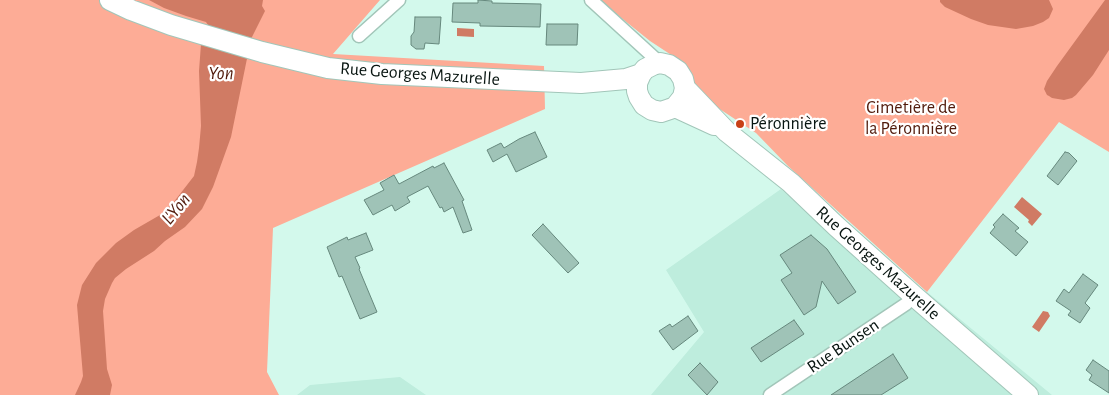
<!DOCTYPE html>
<meta charset="utf-8">
<style>
body{margin:0}
canvas{display:block;background:#d3f9ec}
</style>
<canvas width="1109" height="395"></canvas>
<script>
const context = document.querySelector('canvas').getContext('2d');
context.lineJoin = 'round';
function fill(path, color) {
  context.fillStyle = color;
  context.fill(path, 'evenodd');
}
function toPath(rows) {
  const path = new Path2D();
  for (const r of rows) {
    path.moveTo(r[0], r[1]);
    for (let i = 2; i < r.length; i += 2) path.lineTo(r[i], r[i + 1]);
  }
  return path;
}
function trace(path, color, width, dash) {
  context.strokeStyle = color;
  context.lineWidth = width;
  context.lineCap = dash ? 'butt' : 'round';
  context.setLineDash(dash || []);
  context.stroke(path);
}
function write(font, color, halo, rows, align = 'center') {
  context.font = font + ' "Alegreya Sans",sans-serif';
  context.lineWidth = 4.5;
  context.setLineDash([]);
  context.textBaseline = 'middle';
  context.strokeStyle = halo;
  context.fillStyle = color;
  for (const [text, x, y, turn = 0] of rows) {
    context.save();
    context.translate(x, y);
    context.rotate((+turn || 0) * Math.PI / 180);
    context.textAlign = isNaN(turn) ? turn : align;
    if (halo) context.strokeText(text, 0, 0);
    context.fillText(text, 0, 0);
    context.restore();
  }
}
const built = toPath([
 [781,189,915,307,927,292,1052,395,651,395,704,332,666,270],
 [400,377,426,395,297,395,310,385]
]);
const green = toPath([
 [0,0,380,0,333,54,544,66,545,109,273,228,267,372,279,395,0,395],
 [599,0,1109,0,1109,152,1059,122,927,292,788,166,756,133,703,98,682,62,650,41]
]);
const water = toPath([
 [149,0,263,0,262,6,265,11,251,39,231,137,213,187,202,209,185,227,165,241,154,251,126,269,115,278,112,283,105,299,103,311,107,369,112,385,110,395,75,395,81,382,83,376,77,305,82,285,96,263,116,243,134,230,160,215,173,203,194,176,197,162,199,148,201,126,199,71,201,44,208,25,206,22,186,16,164,8],
 [940,0,1049,0,1053,9,1049,18,1043,22,1033,26,1016,29,988,25,971,19,945,7,940,2],
 [1105,0,1109,0,1109,50,1093,75,1076,95,1072,98,1064,100,1052,98,1049,96,1047,95,1044,89,1047,81,1057,66],
 [457,28,474,29,474,37,457,36],
 [1022,197,1042,214,1032,226,1028,222,1029,220,1014,207],
 [1043,311,1048,312,1050,316,1039,332,1032,327]
]);
const building = toPath([
 [478,0,492,1,492,3,541,4,540,27,480,26,480,23,452,22,453,3,478,3,478,0],
 [415,17,441,17,439,44,425,43,424,49,416,49,411,45,411,36,414,32,415,17],
 [547,24,578,24,577,45,546,45,547,24],
 [535,132,547,157,516,172,507,154,493,162,487,150,501,143,504,148,519,139,535,132],
 [1065,152,1069,153,1077,161,1058,185,1047,176,1065,152],
 [444,163,464,200,462,201,472,230,463,233,453,207,444,212,442,207,440,208,428,186,407,197,410,202,395,211,392,205,373,215,364,200,384,190,380,183,394,175,399,184,433,166,434,168,444,163],
 [1003,214,1019,228,1015,231,1028,242,1016,256,990,233,995,227,993,225,1003,214],
 [543,224,579,263,568,273,532,235,543,224],
 [366,233,373,250,355,257,360,268,359,269,377,312,360,319,342,276,339,277,327,247,347,237,348,240,366,233],
 [811,235,827,249,856,292,838,304,822,281,816,307,804,315,781,280,792,273,780,255,811,235],
 [1083,274,1098,285,1085,303,1090,308,1080,323,1068,315,1071,311,1056,301,1064,289,1069,293,1083,274],
 [688,316,698,331,673,350,659,331,670,324,672,327,688,316],
 [794,320,804,334,761,362,751,348,794,320],
 [893,354,908,378,881,395,831,395,893,354],
 [1093,360,1109,371,1109,393,1089,380,1092,375,1086,370,1093,360],
 [700,363,718,382,707,395,688,375,700,363]
]);
const minor = toPath([
 [591,0,660,63],
 [359,36,399,0],
 [770,395,906,304,914,296]
]);
const primary = toPath([
 [110,0,131,10,171,25,262,52,328,68,382,74,581,83,626,79,641,74],
 [685,88,727,132,791,183,836,226,914,296,1028,395],
 [675,107,683,97,685,88,683,79,678,71,669,65,660,63,653,65,645,69,641,74,637,83,637,91,639,97,644,105,652,110,661,112,670,109,675,107,714,125]
]);
const markers = [
 [740,124,5,"#c84016"]
];
const streetNames = [
 ["Rue Georges Mazurelle",420,74,4],
 ["Rue Georges Mazurelle",878,263,42],
 ["Rue Bunsen",843,346,-34]
];
const parkNames = [
 ["Cimetière de",911,108],
 ["la Péronnière",911,129]
];
const poiNames = [
 ["Péronnière",750,124]
];
const waterNames = [
 ["Yon",221,73],
 ["L'Yon",176,209,-51]
];
fill(built, '#beeddd');
fill(green, '#fdac96');
fill(water, '#d07b64');
fill(building, '#9fc3b7');
trace(building, '#66887d', 1);
trace(minor, '#a2c6b9', 15);
trace(primary, '#a2c6b9', 22);
trace(minor, '#fff', 12);
trace(primary, '#fff', 20);
for (const [x, y, r, color] of markers) {
  const dot = new Path2D();
  dot.arc(x, y, r, 0, 2 * Math.PI);
  context.fillStyle = color;
  context.fill(dot);
  trace(dot, '#fff', 2);
}
write('18px', '#081511', '#fff', streetNames);
write('18px', '#511b0c', '#fff', parkNames);
write('18px', '#081511', '#fff', poiNames, 'left');
write('italic 19px', '#501a0b', '#fff', waterNames);
</script>
